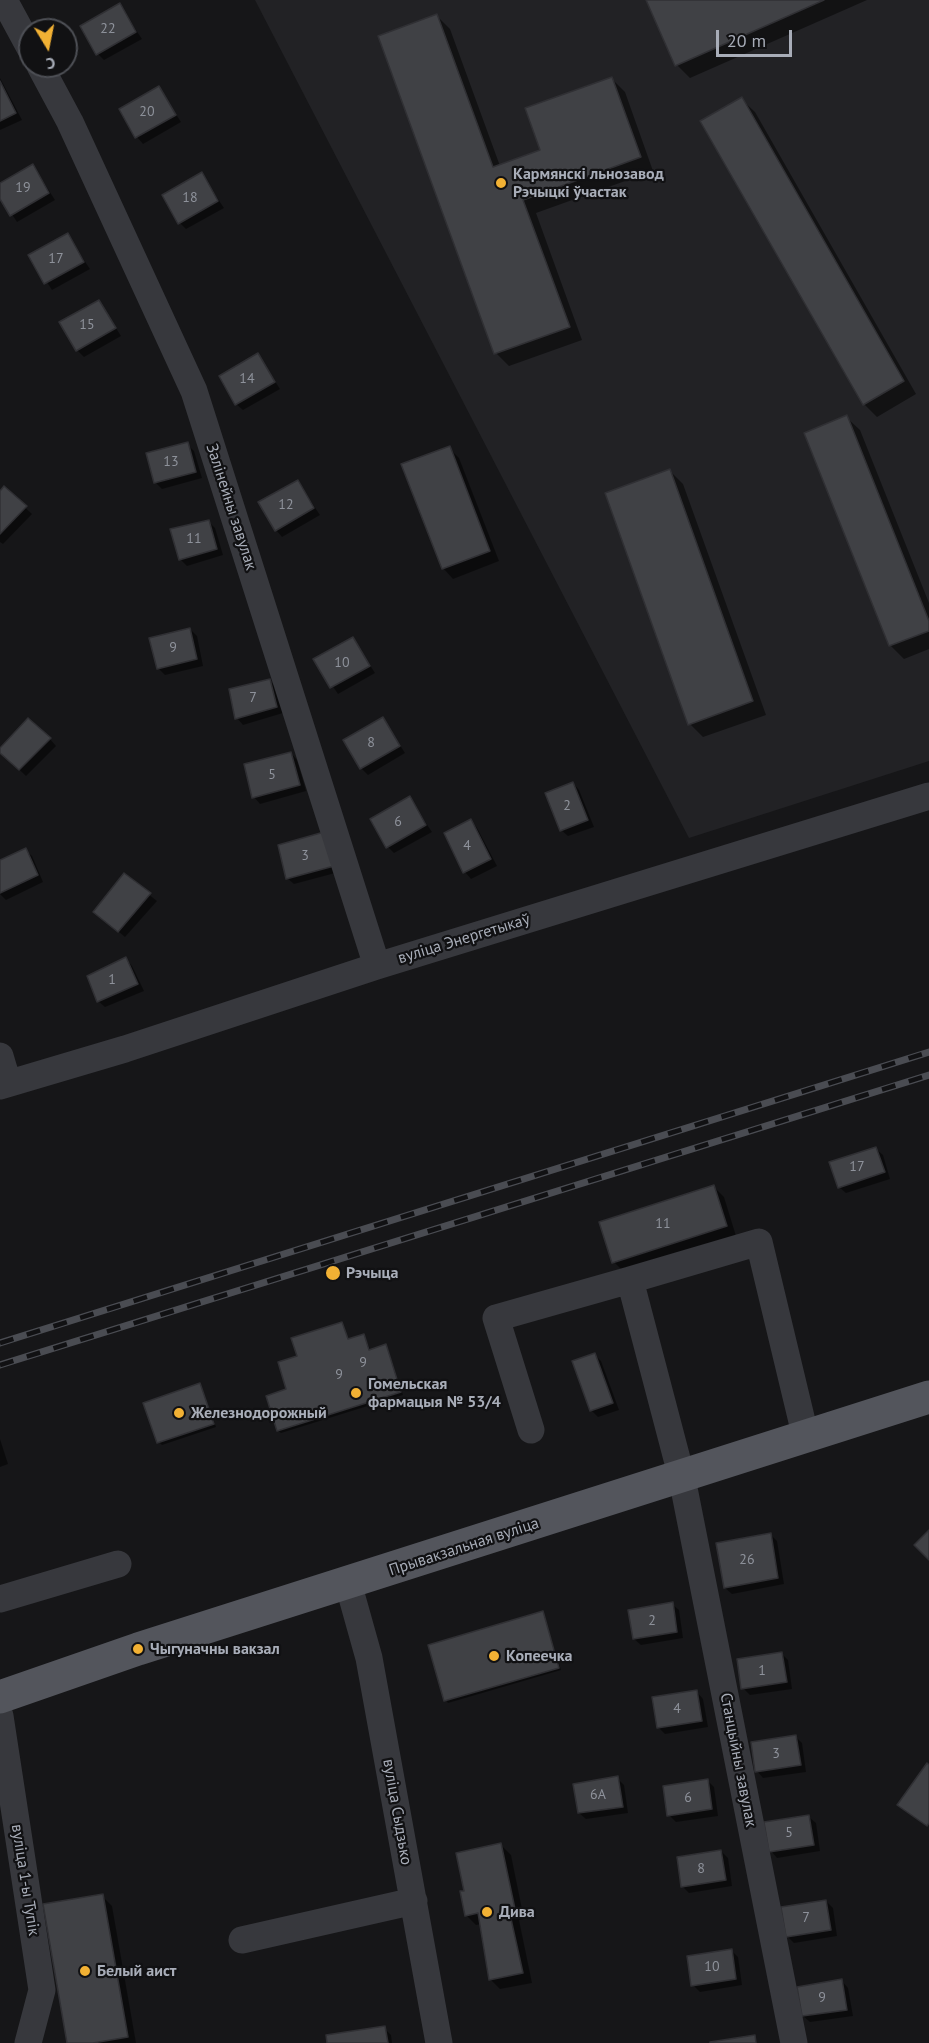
<!DOCTYPE html>
<meta charset="utf-8">
<style>
body{margin:0}
#map{position:relative;width:929px;height:2043px;overflow:hidden;background:#161618;font-family:"PT Sans",sans-serif}
canvas{display:block}
.north{position:absolute;left:18px;top:18px;width:60px;height:60px;box-sizing:border-box;background:#111113;border:2px solid #4d4f55;border-radius:50%;rotate:170deg;font-size:16px;font-weight:700;line-height:24px;text-align:center;color:#a8adb8}
.north::after{content:'';display:block;margin:auto;width:21px;height:27px;background:#f2b134;clip-path:polygon(50% 0,100% 100%,50% 72%,0 100%)}
.scale{position:absolute;left:716px;top:30px;width:76px;height:27px;box-sizing:border-box;border:3px solid #a8adb8;border-top:0;padding-left:8px;font-size:18px;line-height:21px;white-space:nowrap;color:#a8adb8;-webkit-text-stroke:4px #111113;paint-order:stroke}
</style>
<div id="map">
<canvas width="929" height="2043"></canvas>
<div class="north">С</div>
<div class="scale">20 m</div>
</div>
<script>
const context = document.querySelector('canvas').getContext('2d');
context.lineJoin = 'round';
function fill(path, color) {
  context.fillStyle = color;
  context.fill(path, 'evenodd');
}
function toPath(rows) {
  const path = new Path2D();
  for (const r of rows) {
    path.moveTo(r[0], r[1]);
    for (let i = 2; i < r.length; i += 2) path.lineTo(r[i], r[i + 1]);
  }
  return path;
}
function trace(path, color, width, dash) {
  context.strokeStyle = color;
  context.lineWidth = width;
  context.lineCap = dash ? 'butt' : 'round';
  context.setLineDash(dash || []);
  context.stroke(path);
}
function write(font, color, halo, rows, align = 'center') {
  context.font = font + ' "PT Sans",sans-serif';
  context.lineWidth = 4.5;
  context.setLineDash([]);
  context.textBaseline = 'middle';
  context.strokeStyle = halo;
  context.fillStyle = color;
  for (const [text, x, y, turn = 0] of rows) {
    context.save();
    context.translate(x, y);
    context.rotate((+turn || 0) * Math.PI / 180);
    context.textAlign = isNaN(turn) ? turn : align;
    if (halo) context.strokeText(text, 0, 0);
    context.fillText(text, 0, 0);
    context.restore();
  }
}
const built = toPath([
 [255,0,929,0,929,761,689,838]
]);
const shadow = toPath([
 [648,0,867,0,690,78,677,65],
 [119,5,142,39,104,60,98,54],
 [437,16,450,29,500,166,542,151,611,78,625,92,653,171,536,213,582,340,509,366,496,353],
 [0,78,22,120,0,130],
 [159,88,181,122,143,144,137,137],
 [741,99,755,112,916,394,877,417,864,404],
 [33,166,55,200,17,222,0,196,0,185],
 [201,174,224,208,186,229,180,223],
 [67,235,90,269,52,290,30,256],
 [99,301,121,336,84,357,77,350],
 [258,355,280,389,243,410,236,404],
 [846,417,860,430,929,603,929,649,904,659,891,646,806,433],
 [187,444,194,451,202,478,162,489,156,483,148,454],
 [449,448,459,458,499,561,453,579,443,568],
 [670,471,683,484,766,715,703,737,690,724],
 [297,481,320,515,282,537,276,530],
 [4,488,32,514,3,544,0,542,0,493],
 [208,521,215,528,223,555,187,566,180,559],
 [190,629,197,636,203,666,165,675,158,668],
 [353,639,375,673,338,694,315,660],
 [269,680,276,687,283,713,243,725,237,718],
 [383,719,405,753,368,775,361,768],
 [50,739,56,746,26,776,0,751],
 [291,753,297,760,306,791,260,804,254,797],
 [573,783,579,790,594,827,568,836,561,830],
 [409,798,432,832,394,853,388,847],
 [471,821,477,828,497,866,471,879,465,872],
 [331,841,339,872,294,884,287,878],
 [25,850,32,856,43,882,6,900,0,894,0,862],
 [124,875,157,901,125,937,95,912],
 [126,959,132,966,144,991,105,1007,98,1001],
 [876,1149,883,1155,890,1179,846,1193,839,1187],
 [714,1187,724,1197,736,1236,624,1272,614,1262],
 [342,1324,349,1341,364,1336,371,1351,385,1346,388,1349,403,1395,281,1433,278,1431,298,1357],
 [595,1355,601,1361,619,1410,598,1417,591,1410],
 [200,1385,216,1427,162,1445,159,1442],
 [0,1439,8,1464,0,1467],
 [770,1534,777,1541,784,1584,732,1594,725,1588],
 [672,1604,679,1610,683,1638,641,1645,634,1639],
 [543,1613,561,1670,448,1703,446,1700],
 [781,1653,788,1660,792,1689,750,1695,743,1688],
 [697,1692,703,1699,708,1727,665,1734,658,1727],
 [795,1736,802,1743,806,1772,763,1778,757,1771],
 [617,1778,624,1785,628,1813,586,1819,579,1813],
 [707,1780,714,1787,718,1816,676,1822,669,1815],
 [809,1817,816,1823,820,1851,777,1858,771,1851],
 [501,1845,511,1855,524,1919,519,1920,532,1983,500,1989,490,1979,481,1924,476,1925,466,1915,466,1892],
 [721,1851,728,1858,732,1886,689,1893,682,1886],
 [102,1896,112,1906,136,2043,69,2043],
 [826,1901,833,1908,837,1936,794,1943,787,1936],
 [731,1950,738,1957,742,1985,700,1992,693,1985],
 [842,1981,848,1988,853,2016,810,2022,803,2016],
 [384,2028,391,2035,392,2043,329,2043]
]);
const building = toPath([
 [646,0,824,0,675,66,646,0],
 [120,3,136,32,96,55,80,26,120,3],
 [437,14,493,167,540,150,525,108,612,77,641,157,523,200,570,327,494,354,378,36,437,14],
 [0,81,16,113,0,121,0,81],
 [159,86,176,115,135,138,119,109,159,86],
 [742,97,904,381,863,405,700,121,742,97],
 [33,164,49,193,10,216,0,199,0,183,33,164],
 [202,172,218,201,178,224,162,195,202,172],
 [68,233,84,262,44,284,28,255,68,233],
 [99,300,116,328,76,351,59,322,99,300],
 [258,353,275,382,235,405,219,376,258,353],
 [847,415,929,621,929,631,889,646,804,433,847,415],
 [188,442,196,472,154,483,146,453,188,442],
 [450,446,490,551,442,569,401,464,450,446],
 [670,469,753,701,688,725,605,493,670,469],
 [298,480,314,508,275,531,258,502,298,480],
 [4,486,27,506,0,534,0,491,4,486],
 [209,520,217,549,179,560,170,529,209,520],
 [190,628,197,659,157,669,149,638,190,628],
 [353,637,370,666,330,688,313,659,353,637],
 [270,679,277,707,235,719,229,689,270,679],
 [383,717,400,746,360,769,343,740,383,717],
 [28,718,51,738,19,770,0,753,0,748,28,718],
 [291,752,300,785,252,798,244,764,291,752],
 [573,782,588,820,560,831,545,793,573,782],
 [410,796,426,825,386,848,370,819,410,796],
 [471,819,491,859,463,873,444,833,471,819],
 [324,832,334,866,286,879,278,845,324,832],
 [26,848,38,875,0,893,0,860,26,848],
 [124,873,151,893,118,932,93,912,124,873],
 [126,957,138,984,97,1002,87,976,126,957],
 [876,1147,885,1172,838,1188,829,1162,876,1147],
 [714,1185,727,1226,612,1263,599,1222,714,1185],
 [342,1322,348,1339,364,1334,369,1350,386,1344,401,1392,277,1431,266,1396,286,1389,278,1362,297,1356,291,1338,342,1322],
 [595,1353,613,1403,590,1411,572,1361,595,1353],
 [200,1383,214,1424,157,1443,143,1403,200,1383],
 [929,1530,929,1560,914,1545,929,1530],
 [771,1533,778,1578,724,1588,716,1543,771,1533],
 [673,1602,677,1632,633,1639,628,1610,673,1602],
 [543,1611,559,1668,444,1701,428,1645,543,1611],
 [782,1652,787,1682,741,1689,737,1659,782,1652],
 [697,1690,702,1721,657,1728,652,1697,697,1690],
 [796,1735,801,1765,755,1772,751,1742,796,1735],
 [927,1763,929,1765,929,1823,927,1826,897,1805,927,1763],
 [618,1776,623,1807,578,1813,573,1784,618,1776],
 [708,1779,712,1809,667,1816,663,1786,708,1779],
 [809,1815,814,1845,769,1852,764,1822,809,1815],
 [501,1843,515,1909,509,1910,523,1973,489,1980,478,1913,465,1916,460,1891,464,1891,456,1853,501,1843],
 [721,1850,726,1880,681,1887,677,1857,721,1850],
 [103,1894,128,2037,93,2043,67,2043,43,1904,103,1894],
 [826,1900,831,1930,786,1937,781,1907,826,1900],
 [732,1949,736,1979,691,1986,687,1956,732,1949],
 [842,1979,847,2010,802,2016,797,1987,842,1979],
 [385,2026,388,2043,327,2043,326,2035,385,2026],
 [755,2035,756,2043,710,2043,710,2042,755,2035]
]);
const minor = toPath([
 [4,0,30,48],
 [40,66,70,122,194,391,377,966],
 [0,1056,8,1083],
 [0,1086,125,1049,377,966,929,796],
 [531,1430,496,1318,630,1280],
 [348,1583,369,1658,439,2043],
 [0,1599,118,1564],
 [0,1716,42,1990,28,2043],
 [242,1940,414,1901],
 [794,2043,682,1478,630,1280,759,1242,806,1438]
]);
const major = toPath([
 [0,1697,138,1649,929,1397]
]);
const rail = toPath([
 [0,1343,929,1052],
 [0,1365,929,1075]
]);
const markers = [
 [501,183,6,"#f2b134"],
 [333,1273,8,"#f2b134"],
 [356,1393,6,"#f2b134"],
 [179,1413,6,"#f2b134"],
 [138,1649,6,"#f2b134"],
 [494,1656,6,"#f2b134"],
 [487,1912,6,"#f2b134"],
 [85,1971,6,"#f2b134"]
];
const numberNames = [
 ["22",108,29],
 ["20",147,112],
 ["19",23,188],
 ["18",190,198],
 ["17",56,259],
 ["15",87,325],
 ["14",247,379],
 ["13",171,462],
 ["12",286,505],
 ["11",194,539],
 ["9",173,648],
 ["10",342,663],
 ["7",253,698],
 ["8",371,743],
 ["5",272,775],
 ["2",567,806],
 ["6",398,822],
 ["4",467,846],
 ["3",305,856],
 ["1",112,980],
 ["17",857,1167],
 ["11",663,1224],
 ["9",363,1363],
 ["9",339,1375],
 ["26",747,1560],
 ["2",652,1621],
 ["1",762,1671],
 ["4",677,1709],
 ["3",776,1754],
 ["6А",598,1795],
 ["6",688,1798],
 ["5",789,1833],
 ["8",701,1869],
 ["7",806,1918],
 ["10",712,1967],
 ["9",822,1998]
];
const poiNames = [
 ["Кармянскі льнозавод",513,174],
 ["Рэчыцкі ўчастак",513,192],
 ["Рэчыца",346,1273],
 ["Гомельская",368,1384],
 ["фармацыя № 53/4",368,1402],
 ["Железнодорожный",191,1413],
 ["Чыгуначны вакзал",150,1649],
 ["Копеечка",506,1656],
 ["Дива",499,1912],
 ["Белый аист",97,1971]
];
const streetNames = [
 ["Залінейны завулак",231,507,72],
 ["вуліца Энергетыкаў",464,939,-17],
 ["Прывакзальная вуліца",464,1547,-18],
 ["Станцыйны завулак",738,1760,79],
 ["вуліца Сыдзько",397,1812,80],
 ["вуліца 1-ы Тупік",25,1880,81]
];
fill(built, '#222225');
fill(shadow, '#0007');
fill(building, '#404145');
trace(building, '#303034', 1.5);
trace(minor, '#37383d', 27);
trace(major, '#53555c', 33);
trace(rail, '#4a4c52', 7);
trace(rail, '#111113', 4.5, [14]);
for (const [x, y, r, color] of markers) {
  const dot = new Path2D();
  dot.arc(x, y, r, 0, 2 * Math.PI);
  context.fillStyle = color;
  context.fill(dot);
  trace(dot, '#111113', 2);
}
write('14px', '#8e929b', null, numberNames);
write('bold 16px', '#a8adb8', '#111113', poiNames, 'left');
write('16px', '#a8adb8', '#111113', streetNames);
</script>
